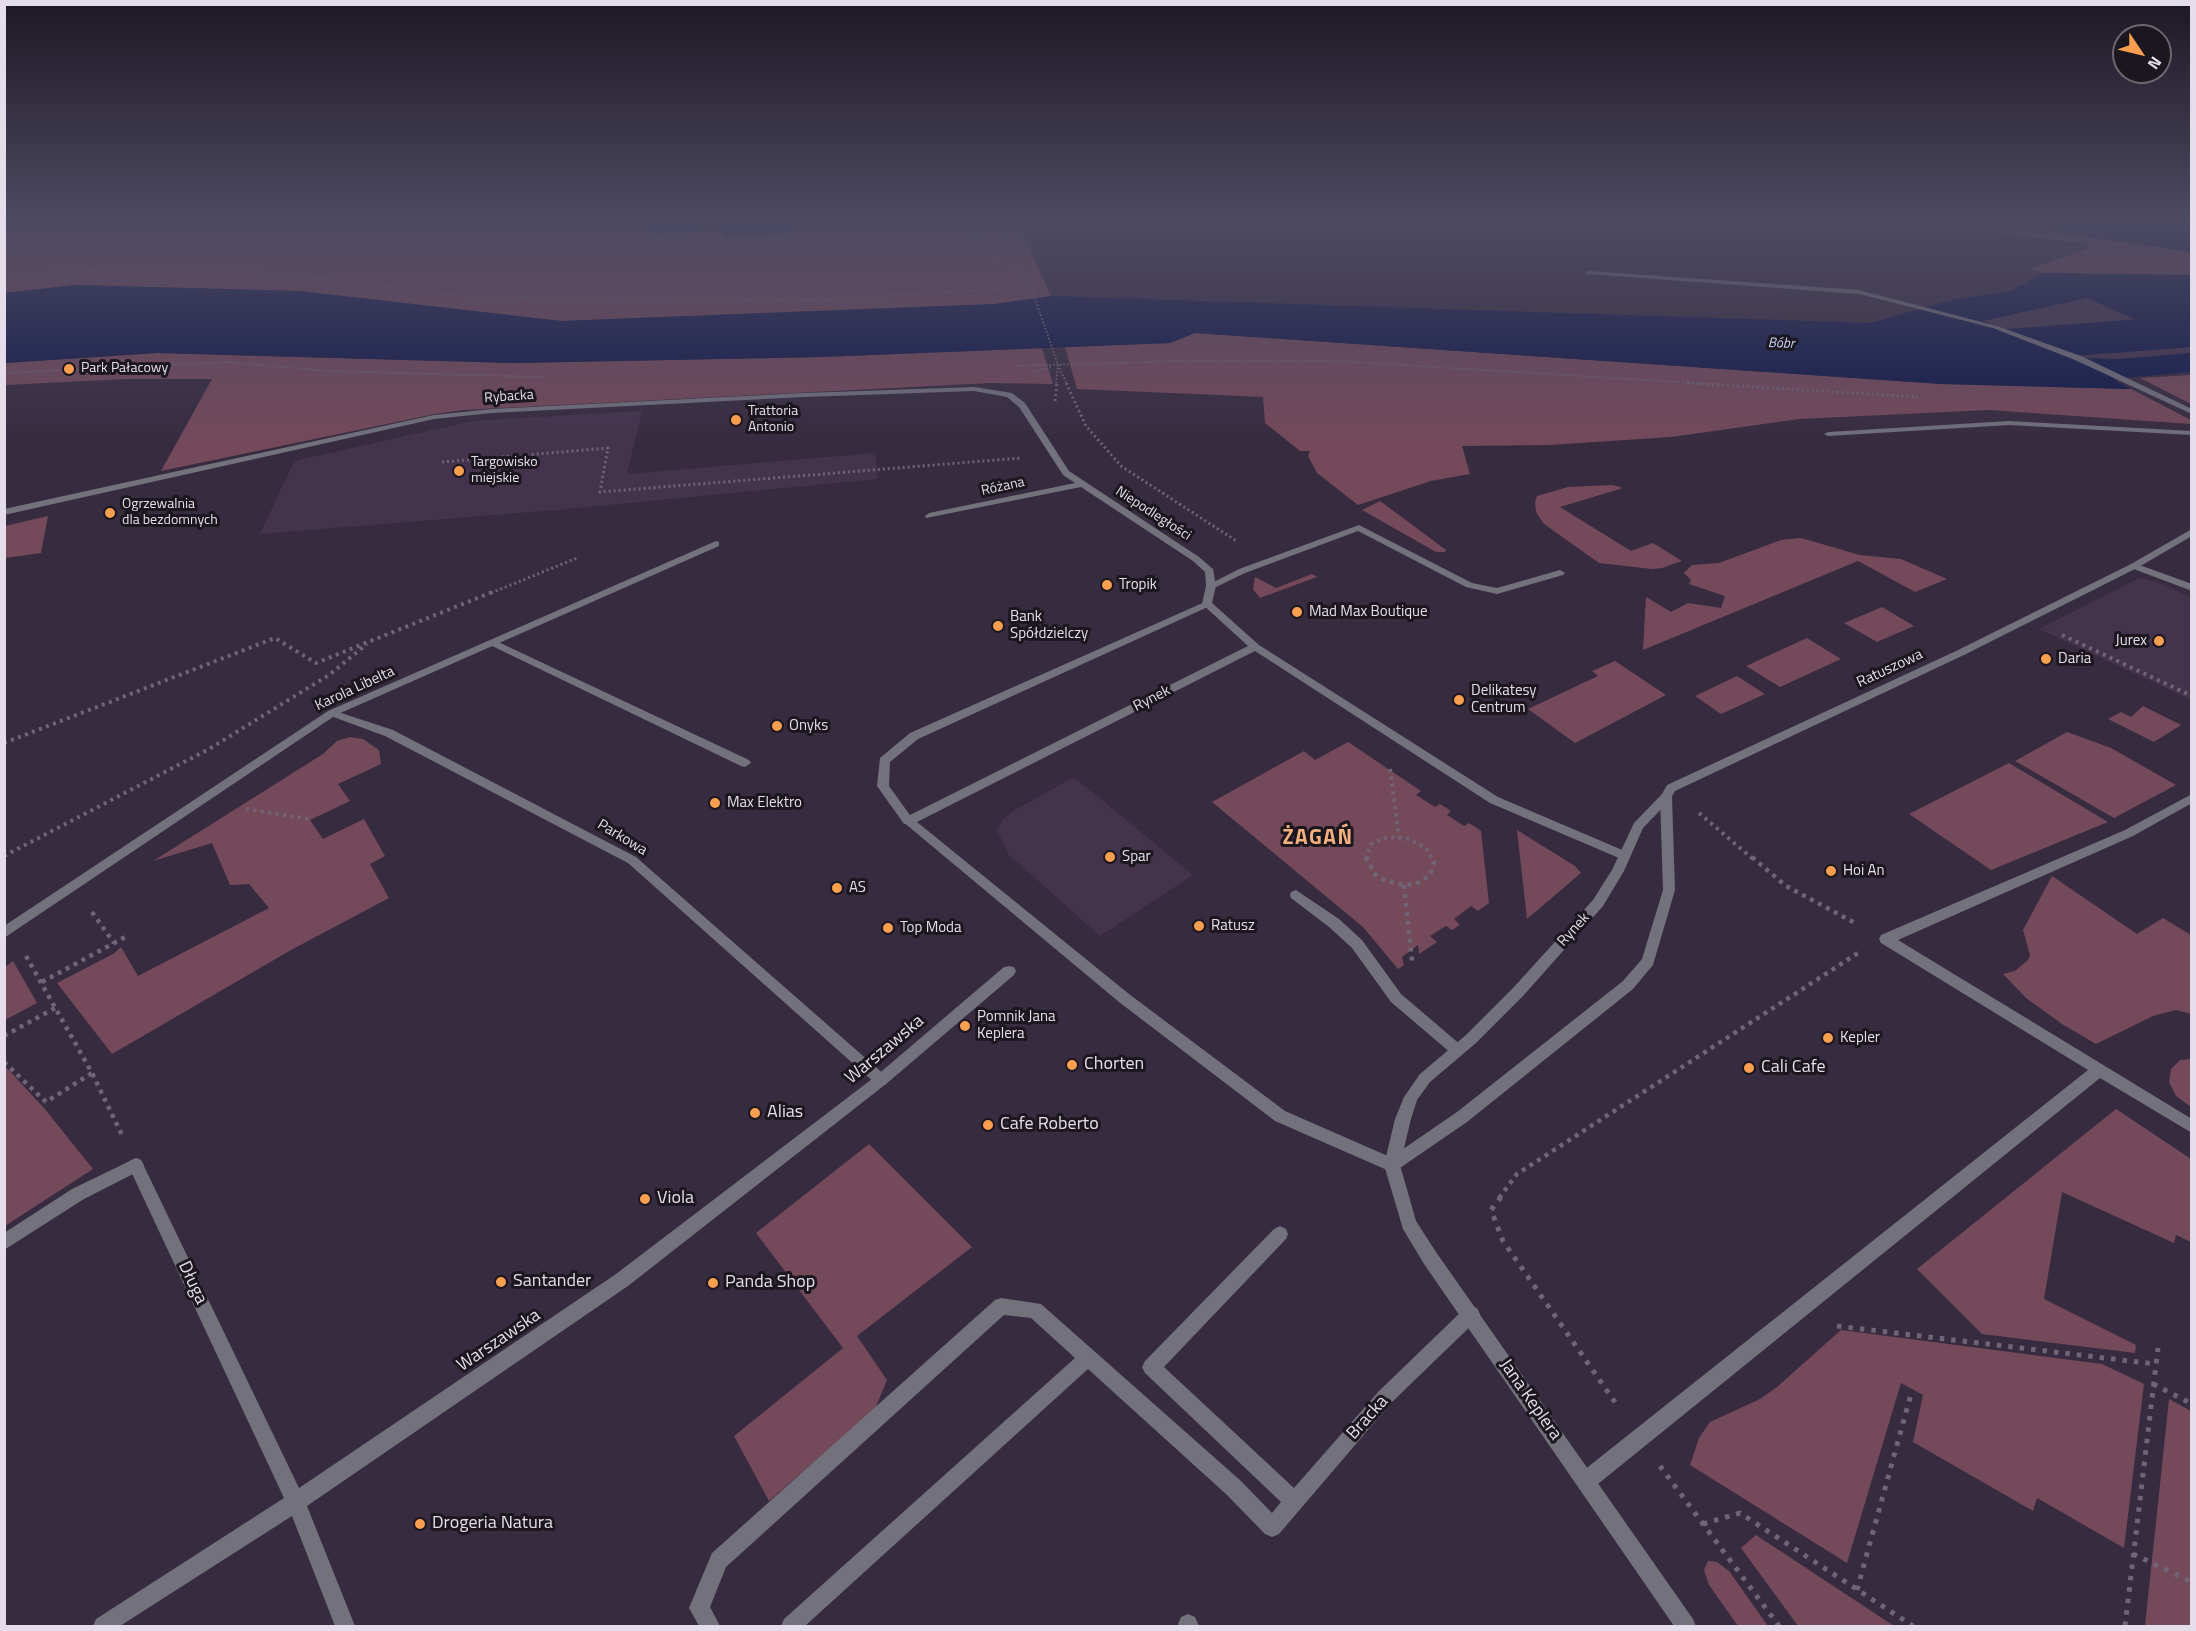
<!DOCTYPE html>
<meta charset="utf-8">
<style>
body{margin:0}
#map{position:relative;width:2196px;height:1631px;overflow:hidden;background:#372b3f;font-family:"Titillium Web",sans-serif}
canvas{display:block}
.frame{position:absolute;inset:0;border:6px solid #e5ddea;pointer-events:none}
.north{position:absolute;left:2112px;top:24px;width:60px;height:60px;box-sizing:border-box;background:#1c161f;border:2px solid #6c6670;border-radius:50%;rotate:125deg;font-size:16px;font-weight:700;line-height:24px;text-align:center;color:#e5ddea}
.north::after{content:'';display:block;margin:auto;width:21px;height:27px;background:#fa9f4f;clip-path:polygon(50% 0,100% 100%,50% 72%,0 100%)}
</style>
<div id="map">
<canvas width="2196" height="1631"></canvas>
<div class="frame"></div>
<div class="north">N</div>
</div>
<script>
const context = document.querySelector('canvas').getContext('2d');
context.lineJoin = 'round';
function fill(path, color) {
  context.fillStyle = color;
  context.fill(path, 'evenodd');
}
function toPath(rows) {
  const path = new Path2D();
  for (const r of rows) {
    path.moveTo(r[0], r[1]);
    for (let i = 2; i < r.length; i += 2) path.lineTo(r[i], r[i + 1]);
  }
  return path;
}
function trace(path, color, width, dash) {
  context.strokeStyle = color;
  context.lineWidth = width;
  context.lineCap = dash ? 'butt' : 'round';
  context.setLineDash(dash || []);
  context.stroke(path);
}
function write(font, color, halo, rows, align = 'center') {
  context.font = font + ' "Titillium Web",sans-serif';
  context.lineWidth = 6;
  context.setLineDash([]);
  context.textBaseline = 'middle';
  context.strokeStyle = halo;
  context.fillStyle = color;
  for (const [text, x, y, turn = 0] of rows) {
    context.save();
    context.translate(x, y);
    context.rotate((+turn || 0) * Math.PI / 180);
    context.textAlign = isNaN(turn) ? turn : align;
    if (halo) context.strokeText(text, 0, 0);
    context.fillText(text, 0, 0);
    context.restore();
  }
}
const built = toPath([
 [2087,298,2191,344,2191,353,2118,359,2078,358,1982,321],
 [642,411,627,474,875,453,878,479,556,510,260,534,294,461,473,421],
 [2139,578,2157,582,2191,597,2191,700,2039,629],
 [1074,777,1193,875,1100,936,1008,854,997,830,1003,819,1015,810]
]);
const green = toPath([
 [4,220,1017,220,1051,296,995,304,561,321,299,291,75,285,5,293],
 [2000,225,2191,252,2191,275,2044,273,2030,269,2087,249,2089,244,2004,234],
 [1195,333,1942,384,2131,389,2191,420,2191,424,1989,410,1799,419,1671,437,1549,445,1462,446,1470,474,1431,481,1358,505,1317,473,1308,456,1310,451,1300,451,1265,423,1263,397,1077,389,1065,347,1170,343],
 [1042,348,1053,384,990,383,463,410,435,414,161,471,212,379,126,379,5,385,4,363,157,353,515,363,822,357],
 [2191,375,2191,404,2140,378],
 [1613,485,1623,488,1560,507,1631,551,1653,543,1682,561,1662,568,1652,569,1599,563,1544,524,1536,512,1535,502,1537,496,1544,494,1568,487],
 [1380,501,1446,550,1445,552,1436,552,1362,510],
 [48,516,41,553,5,558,5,526],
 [1801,538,1860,555,1901,559,1947,579,1915,592,1858,561,1643,650,1646,597,1671,612,1688,603,1721,608,1725,596,1689,584,1691,580,1684,573,1692,565,1719,563,1781,540],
 [1312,574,1317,577,1260,598,1253,589,1255,577,1276,588],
 [1882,607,1914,626,1877,642,1844,623],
 [1807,638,1841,659,1780,687,1746,666],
 [1615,661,1666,695,1575,743,1528,709,1598,676,1592,671],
 [1737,676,1765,694,1721,714,1695,696],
 [2143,706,2181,725,2154,742,2108,719,2121,712,2131,717],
 [2067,732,2111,748,2176,785,2114,818,2015,761],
 [350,737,363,739,379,750,381,764,338,784,350,801,310,820,323,839,364,819,385,856,370,864,389,898,291,950,112,1054,57,983,113,954,121,947,138,976,269,908,249,884,230,885,212,843,153,861,323,754,337,741],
 [1348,742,1421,791,1416,795,1435,807,1440,804,1451,811,1447,815,1464,826,1469,823,1481,831,1489,903,1478,911,1471,906,1454,919,1460,925,1452,930,1446,926,1430,936,1437,942,1419,954,1418,945,1402,957,1404,965,1398,969,1363,927,1212,802,1304,751,1315,760],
 [2009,763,2108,822,1991,870,1909,814],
 [1517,830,1575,866,1581,873,1527,919],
 [2052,876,2137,934,2163,918,2191,935,2191,1014,2176,1010,2153,1016,2096,1044,2062,1024,2026,998,2003,974,2015,971,2028,960,2030,955,2023,930],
 [13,961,37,1003,5,1020,5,967],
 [2191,1059,2192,1059,2191,1107,2176,1096,2169,1082,2171,1069,2180,1060],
 [5,1066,44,1108,93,1169,5,1226],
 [2116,1109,2191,1159,2191,1242,2176,1235,2174,1243,2062,1192,2044,1299,2136,1345,2135,1353,1982,1334,1917,1269],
 [869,1144,972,1247,857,1336,887,1380,875,1409,769,1501,734,1436,843,1348,756,1233],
 [1841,1330,2102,1364,2144,1384,2124,1548,2037,1498,2033,1511,1913,1442,1923,1395,1901,1383,1847,1563,1690,1465,1699,1438,1710,1422,1760,1399,1777,1387],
 [2169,1399,2191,1411,2191,1626,2145,1626],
 [1756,1535,1894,1626,1798,1626,1741,1548],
 [1708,1561,1717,1562,1729,1571,1768,1626,1738,1626,1709,1585,1704,1570]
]);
const water = toPath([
 [648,220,795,220,796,227,802,226,803,231,723,237,721,231,653,233,645,231],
 [1950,220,2191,220,2191,252,2038,228],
 [2044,273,2192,275,2191,344,2087,298,1983,321,2078,358,2118,359,2191,353,2191,372,2113,379,2131,389,1942,384,1195,333,1170,343,822,357,515,363,157,353,5,363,5,293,75,285,299,291,561,321,995,304,1051,296,1871,323,1951,300,2010,291]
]);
const river = toPath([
 [2192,315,2192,347,1942,366,1903,360,1895,349,1903,338,1922,333,1942,334,2192,315]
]);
const pathFar4 = toPath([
 [953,220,971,230,990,258,1022,270],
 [996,220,1031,287,1058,365,1056,384],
 [4,277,51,272,234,268,462,296,574,298,823,300,1031,287],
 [1058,365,1067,384],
 [1018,366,1178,361,1337,361,1711,384],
 [4,373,229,362,327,371,546,377],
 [1029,373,1051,367]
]);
const pathFar3 = toPath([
 [1066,383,1086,426,1121,466,1238,542],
 [1687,383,1918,397],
 [1055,401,1057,383],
 [442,462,608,448,600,492,1021,458],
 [491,593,577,558]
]);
const pathFar2 = toPath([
 [2062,635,2192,696],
 [4,743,275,638,316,663,495,591],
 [1390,769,1399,837],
 [246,809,310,819],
 [1699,813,1753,859],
 [4,856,209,749,329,675,367,644],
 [1366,859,1371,844,1388,837,1409,839,1426,848,1432,859]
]);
const pathFar1 = toPath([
 [1366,857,1375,874,1384,880,1404,885,1416,884,1430,875,1434,862,1431,857],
 [1752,857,1786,886,1857,924],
 [1404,885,1412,961],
 [92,912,114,943],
 [26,956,92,1073,123,1137],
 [42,982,129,935],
 [4,1036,55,1008],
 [4,1062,46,1102,92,1073],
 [1499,1198,1517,1174,1858,953]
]);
const path = toPath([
 [1501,1197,1491,1210,1503,1241,1619,1408],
 [1837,1326,2155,1364],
 [2153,1384,2192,1404],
 [1660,1466,1779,1626],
 [1703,1524,1740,1513,1913,1626],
 [2133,1554,2192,1582],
 [1857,1590,1911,1394],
 [2125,1626,2158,1348]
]);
const service = toPath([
 [1589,271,1859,290,1997,326,2081,356,2192,409,2192,414,2075,360,1993,328,1859,294,1587,274,1586,273,1589,271],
 [2009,421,2192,431,2192,435,2009,425,1828,436,1824,434,1828,432,2009,421],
 [1359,525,1472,583,1497,588,1560,570,1565,573,1563,575,1497,594,1466,587,1358,531,1245,573,1214,588,1208,588,1206,586,1239,569,1359,525],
 [2134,563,2192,584,2192,591,2131,568,2129,566,2134,563],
 [1207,601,1212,604,1210,606,918,739,890,762,889,786,912,818,914,821,912,824,904,824,877,786,880,758,910,733,1207,601],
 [332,710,393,730,636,857,886,1076,888,1080,886,1084,881,1086,876,1084,628,863,385,736,328,715,327,713,332,710],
 [1666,793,1672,797,1675,890,1653,965,1633,989,1467,1122,1397,1170,1392,1172,1387,1170,1384,1165,1387,1160,1457,1112,1623,981,1642,959,1663,890,1660,797,1666,793],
 [2192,794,2192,803,2133,836,1898,940,2192,1119,2192,1133,2100,1078,1593,1488,1586,1490,1579,1488,1577,1481,1579,1474,2088,1070,1881,943,1879,939,1881,935,2125,830,2192,794],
 [1296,890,1339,919,1362,940,1401,994,1462,1046,1464,1050,1462,1054,1457,1056,1452,1054,1391,1002,1352,948,1329,927,1291,898,1290,895,1291,892,1296,890],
 [136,1158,141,1160,144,1165,141,1170,84,1199,4,1250,4,1233,72,1189,136,1158],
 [1280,1226,1286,1229,1288,1234,1286,1239,1164,1367,1294,1488,1379,1391,1465,1308,1471,1306,1477,1308,1480,1314,1477,1320,1391,1403,1279,1534,1272,1537,1265,1534,1227,1495,1088,1369,805,1626,781,1626,784,1619,1075,1358,1031,1318,1004,1315,726,1567,710,1607,720,1626,699,1626,689,1608,712,1553,995,1300,1001,1298,1041,1304,1241,1481,1272,1513,1281,1502,1145,1373,1142,1367,1145,1361,1274,1229,1280,1226],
 [1188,1614,1195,1617,1199,1626,1179,1626,1178,1624,1181,1617,1188,1614]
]);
const pedestrian = toPath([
 [494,640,749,760,751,763,745,767,741,766,490,645,489,643,490,641,494,640],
 [1009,966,1014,967,1016,971,1014,975,886,1084,628,1286,307,1506,355,1626,335,1626,292,1516,120,1626,93,1626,96,1619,284,1498,128,1165,131,1160,136,1158,141,1160,299,1488,616,1274,876,1076,1004,967,1009,966]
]);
const minor = toPath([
 [974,387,1012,393,1025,403,1069,471,1199,557,1213,569,1216,586,1212,603,1259,645,1498,797,1627,852,1629,855,1627,858,1619,858,1490,803,1255,651,917,822,1129,994,1285,1111,1397,1160,1400,1165,1397,1170,1392,1172,1387,1170,1275,1121,1119,1002,902,821,904,818,1248,646,1202,604,1206,586,1205,572,1193,561,1081,487,926,518,925,516,929,513,1075,483,1063,475,1019,407,1007,397,974,391,804,397,492,413,434,419,4,515,4,509,434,415,492,409,804,393,974,387],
 [716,541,719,542,719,546,336,715,4,938,4,926,328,711,716,541]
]);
const tertiary = toPath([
 [2192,529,2192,536,2137,568,1964,655,1675,791,1670,800,1643,828,1624,871,1603,906,1523,996,1476,1043,1430,1082,1417,1100,1411,1119,1400,1165,1416,1221,1436,1252,1693,1619,1696,1626,1674,1626,1424,1264,1403,1229,1384,1165,1395,1119,1404,1097,1420,1074,1466,1035,1513,988,1593,900,1612,870,1634,823,1662,794,1667,785,1956,651,2131,564,2192,529]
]);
const markers = [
 [69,369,6,"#fa9f4f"],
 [736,420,6,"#fa9f4f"],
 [459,471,6,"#fa9f4f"],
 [110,513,6,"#fa9f4f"],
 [1107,585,6,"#fa9f4f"],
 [1297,612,6,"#fa9f4f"],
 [998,626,6,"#fa9f4f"],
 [2159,641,6,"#fa9f4f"],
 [2046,659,6,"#fa9f4f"],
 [1459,700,6,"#fa9f4f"],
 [777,726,6,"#fa9f4f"],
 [715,803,6,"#fa9f4f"],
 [1110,857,6,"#fa9f4f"],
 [1831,871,6,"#fa9f4f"],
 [837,888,6,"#fa9f4f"],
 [1199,926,6,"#fa9f4f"],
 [888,928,6,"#fa9f4f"],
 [965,1026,6,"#fa9f4f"],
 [1828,1038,6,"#fa9f4f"],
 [1072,1065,6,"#fa9f4f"],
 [1749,1068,6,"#fa9f4f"],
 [755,1113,6,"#fa9f4f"],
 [988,1125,6,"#fa9f4f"],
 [645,1199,6,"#fa9f4f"],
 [501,1282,6,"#fa9f4f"],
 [713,1283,6,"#fa9f4f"],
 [420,1524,6,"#fa9f4f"]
];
const farWaternames = [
 ["Bóbr",1781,344,2]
];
const farPoinames = [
 ["Park Pałacowy",81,369],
 ["Trattoria",748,412],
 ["Antonio",748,428],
 ["Targowisko",471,463],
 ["miejskie",471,479],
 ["Ogrzewalnia",122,505],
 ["dla bezdomnych",122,521]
];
const farStreetnames = [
 ["Rybacka",509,397,-4],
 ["Różana",1003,487,-12],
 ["Niepodległości",1153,514,33]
];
const poiNames = [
 ["Tropik",1119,585],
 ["Mad Max Boutique",1309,612],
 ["Bank",1010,617],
 ["Spółdzielczy",1010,634],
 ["Jurex",2147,641,"right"],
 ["Daria",2058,659],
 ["Delikatesy",1471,691],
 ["Centrum",1471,708],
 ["Onyks",789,726],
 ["Max Elektro",727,803],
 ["Spar",1122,857],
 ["Hoi An",1843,871],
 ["AS",849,888],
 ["Ratusz",1211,926],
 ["Top Moda",900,928],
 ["Pomnik Jana",977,1017],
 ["Keplera",977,1034],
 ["Kepler",1840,1038]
];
const streetNames = [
 ["Ratuszowa",1890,669,-25],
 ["Karola Libelta",355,689,-25],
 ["Rynek",1152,699,-27],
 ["Parkowa",622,838,31],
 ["Rynek",1574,930,-48]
];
const nearStreetnames = [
 ["Warszawska",885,1050,-40],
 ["Długa",192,1283,65],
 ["Warszawska",499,1341,-34],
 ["Jana Keplera",1530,1400,55],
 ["Bracka",1368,1418,-48]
];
const nearPoinames = [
 ["Chorten",1084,1065],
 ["Cali Cafe",1761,1068],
 ["Alias",767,1113],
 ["Cafe Roberto",1000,1125],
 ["Viola",657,1199],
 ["Santander",513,1282],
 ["Panda Shop",725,1283],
 ["Drogeria Natura",432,1524]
];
const districtNames = [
 ["ŻAGAŃ",1318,839]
];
fill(built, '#43334d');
fill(green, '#74495a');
fill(water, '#0f1848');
fill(river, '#0f1848');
trace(pathFar4, '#706577', 2, [1.5, 2]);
trace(pathFar3, '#706577', 3, [2, 3]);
trace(pathFar2, '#706577', 4, [3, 4.5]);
trace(pathFar1, '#706577', 4.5, [4, 5]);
trace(path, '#706577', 5, [4.5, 7]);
fill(service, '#72717c');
fill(pedestrian, '#72717c');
fill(minor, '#72717c');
fill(tertiary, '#72717c');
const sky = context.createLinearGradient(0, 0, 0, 449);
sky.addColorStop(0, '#1e1823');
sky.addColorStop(0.49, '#4d4a63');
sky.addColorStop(1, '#4d4a6300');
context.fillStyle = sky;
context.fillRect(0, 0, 2196, 449);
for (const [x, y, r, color] of markers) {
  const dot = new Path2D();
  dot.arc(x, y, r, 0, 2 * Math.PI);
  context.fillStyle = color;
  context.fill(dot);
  trace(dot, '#1c161f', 2);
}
write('italic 14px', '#cad6f8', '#1c161f', farWaternames);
write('14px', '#e5ddea', '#1c161f', farPoinames, 'left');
write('14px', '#e5ddea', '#1c161f', farStreetnames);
write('15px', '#e5ddea', '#1c161f', poiNames, 'left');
write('15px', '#e5ddea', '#1c161f', streetNames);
write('18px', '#e5ddea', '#1c161f', nearStreetnames);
write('18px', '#e5ddea', '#1c161f', nearPoinames, 'left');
context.letterSpacing = '1.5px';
write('bold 21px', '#f1b07e', '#1c161f', districtNames);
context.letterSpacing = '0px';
</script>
